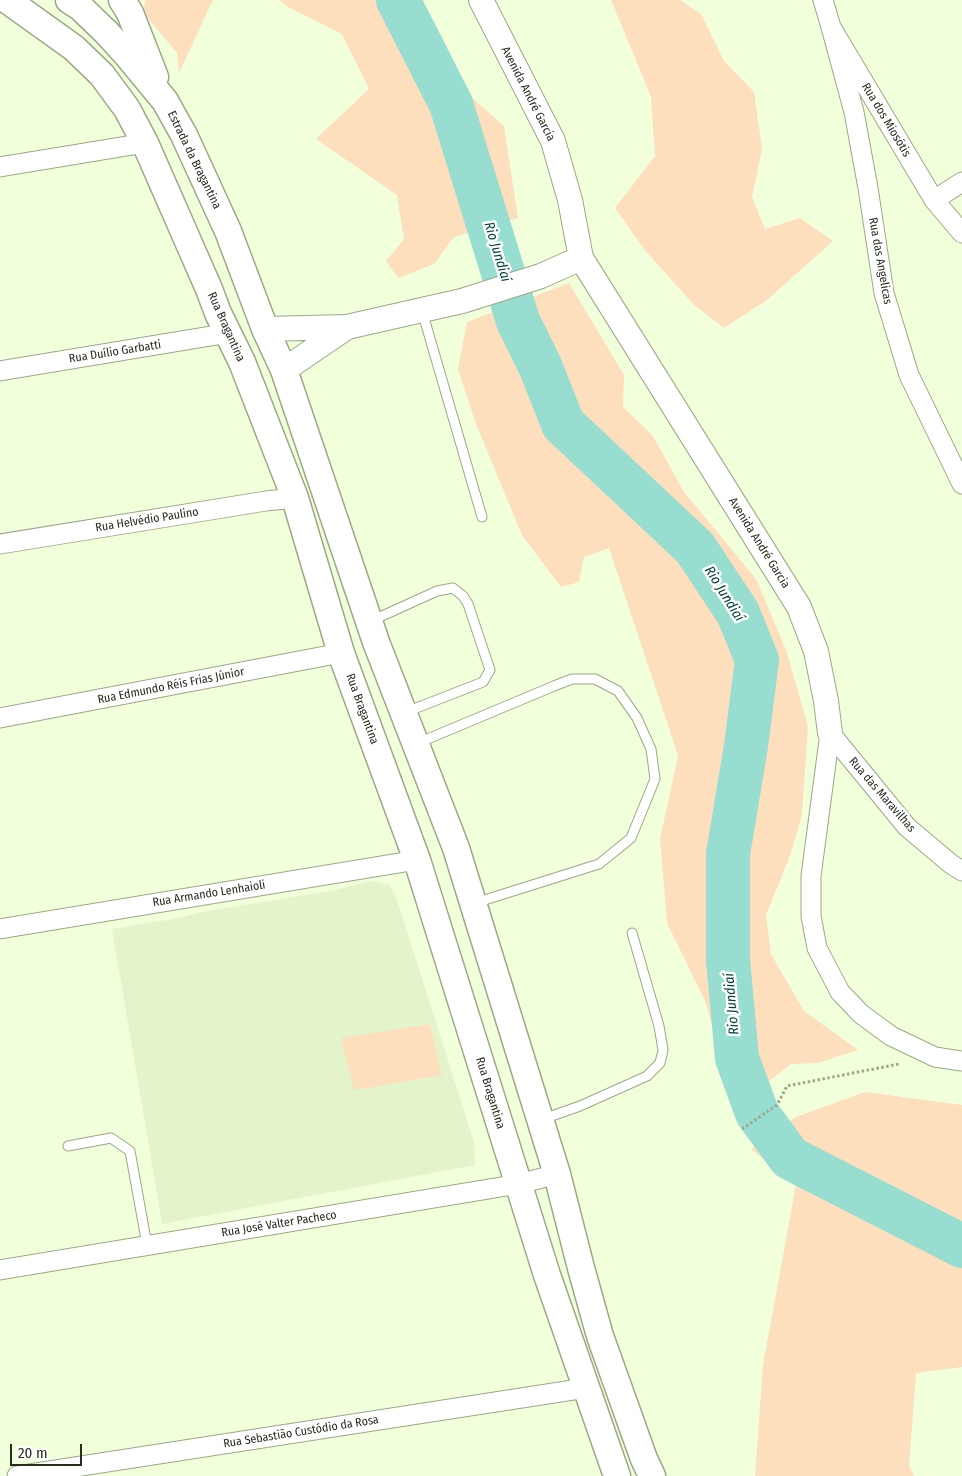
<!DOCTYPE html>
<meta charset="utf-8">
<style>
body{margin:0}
#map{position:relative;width:962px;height:1476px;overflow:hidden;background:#f1ffdb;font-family:"Fira Sans Condensed",sans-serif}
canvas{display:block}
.scale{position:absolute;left:10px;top:1444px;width:72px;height:22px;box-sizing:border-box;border:2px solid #272c1f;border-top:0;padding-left:6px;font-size:15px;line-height:18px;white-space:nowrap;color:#272c1f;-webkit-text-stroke:4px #fff;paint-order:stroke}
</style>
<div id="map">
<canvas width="962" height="1476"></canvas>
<div class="scale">20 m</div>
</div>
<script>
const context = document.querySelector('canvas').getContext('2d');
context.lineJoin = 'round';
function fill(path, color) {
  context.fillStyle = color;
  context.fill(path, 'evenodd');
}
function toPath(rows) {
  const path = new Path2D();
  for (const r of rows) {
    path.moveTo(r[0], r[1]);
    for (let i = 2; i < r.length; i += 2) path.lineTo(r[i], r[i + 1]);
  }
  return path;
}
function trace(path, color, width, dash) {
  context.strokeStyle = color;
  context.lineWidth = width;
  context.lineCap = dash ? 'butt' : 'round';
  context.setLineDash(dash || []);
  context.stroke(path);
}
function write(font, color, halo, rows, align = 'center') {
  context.font = font + ' "Fira Sans Condensed",sans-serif';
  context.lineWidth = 5;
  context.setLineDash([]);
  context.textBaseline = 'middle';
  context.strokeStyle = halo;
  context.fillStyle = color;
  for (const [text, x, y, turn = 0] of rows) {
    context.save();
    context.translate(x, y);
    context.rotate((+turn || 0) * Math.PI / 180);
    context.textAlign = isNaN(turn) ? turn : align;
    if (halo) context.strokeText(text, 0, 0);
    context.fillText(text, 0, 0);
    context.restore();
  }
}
const built = toPath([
 [372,881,390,885,397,900,474,1142,475,1165,162,1224,112,929,173,919,207,911,335,890]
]);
const green = toPath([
 [146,0,213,0,179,73,177,53,142,11],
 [279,0,411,0,390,26,504,126,518,218,454,237,434,264,398,278,386,261,404,239,397,195,316,139,369,89,342,34,290,8],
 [611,0,680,0,701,14,724,61,754,92,762,149,752,197,765,229,800,218,833,241,767,300,724,328,694,305,644,249,615,208,655,156,651,97],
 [569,283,624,375,623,407,653,436,684,492,756,579,786,650,808,726,802,815,790,856,766,915,771,954,804,1011,858,1050,818,1063,791,1064,735,1108,706,1003,667,923,660,839,678,756,609,548,584,557,579,582,561,587,522,535,476,424,458,369,467,322],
 [430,1024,442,1075,354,1090,341,1038],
 [865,1092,962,1105,962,1367,916,1373,909,1466,914,1476,755,1476,763,1365,796,1185,751,1149,796,1117]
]);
const river = toPath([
 [398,0,451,104,518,321,541,368,563,424,695,548,738,613,757,660,746,746,728,854,728,960,737,1058,757,1113,790,1158,962,1246]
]);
const path = toPath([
 [742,1129,777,1105,787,1086,899,1064]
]);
const service = toPath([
 [422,311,482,517],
 [371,621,437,591,453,588,463,596,468,604,490,670,483,682,406,712],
 [418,743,554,686,572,679,595,679,618,691,637,718,651,749,655,779,631,838,599,864,475,903],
 [543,1119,580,1106,647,1076,660,1063,663,1050,659,1026,632,933],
 [68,1146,111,1138,130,1151,147,1245]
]);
const minor = toPath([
 [823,0,831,27,934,200,962,233],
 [831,27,854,112,868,188,884,293,909,375,962,484],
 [0,167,145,143],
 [934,200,962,182],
 [0,371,229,333],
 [0,544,266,501,295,498],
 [0,718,341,653],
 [830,733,811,876,811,916,817,948,840,992,861,1014,891,1036,935,1057,962,1061],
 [830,733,907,827,951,864,962,871],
 [0,929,417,860],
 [0,1270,519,1184,557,1174],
 [17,1476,586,1388]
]);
const tertiary = toPath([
 [481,0,553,141,570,200,581,258,799,607,816,651,826,701,830,733],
 [265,329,347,327,422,310,462,301,541,276,581,258],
 [284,370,347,327]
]);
const secondary = toPath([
 [7,0,74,48,102,75,127,109,145,143,209,289,218,313,242,362,295,498,341,653,417,860,547,1275,617,1476],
 [69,0,80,7,106,32,127,55,165,101,184,135,228,231,265,329,284,370,376,642,456,848,557,1174,581,1268,600,1336,644,1459,652,1476],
 [122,0,130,13,155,77]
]);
const streetNames = [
 ["Avenida André Garcia",528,94,63],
 ["Rua dos Miosótis",886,120,59],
 ["Estrada da Bragantina",194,160,64],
 ["Rua das Angelicas",880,261,80],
 ["Rua Bragantina",226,327,66],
 ["Rua Duílio Garbatti",115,352,-9],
 ["Rua Helvédio Paulino",147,520,-9],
 ["Avenida André Garcia",759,543,58],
 ["Rua Edmundo Réis Frias Júnior",171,686,-11],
 ["Rua Bragantina",362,709,70],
 ["Rua das Maravilhas",882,795,49],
 ["Rua Armando Lenhaioli",209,894,-9],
 ["Rua Bragantina",490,1093,73],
 ["Rua José Valter Pacheco",279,1224,-9],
 ["Rua Sebastião Custódio da Rosa",301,1432,-9]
];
const waterNames = [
 ["Rio Jundiaí",497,252,73],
 ["Rio Jundiaí",724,594,58],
 ["Rio Jundiaí",732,1004,-95]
];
fill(built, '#e3f4ca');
fill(green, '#fddebd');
trace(river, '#97ddd0', 44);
trace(service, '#9ba887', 11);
trace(minor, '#9ba887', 21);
trace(tertiary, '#9ba887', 26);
trace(secondary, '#9ba887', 29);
trace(path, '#9da78d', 3, [2.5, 2.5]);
trace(service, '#fff', 9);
trace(minor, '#fff', 19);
trace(tertiary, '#fff', 24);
trace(secondary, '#fff', 26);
write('12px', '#272c1f', '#fff', streetNames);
write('italic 14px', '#00433a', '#fff', waterNames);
</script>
